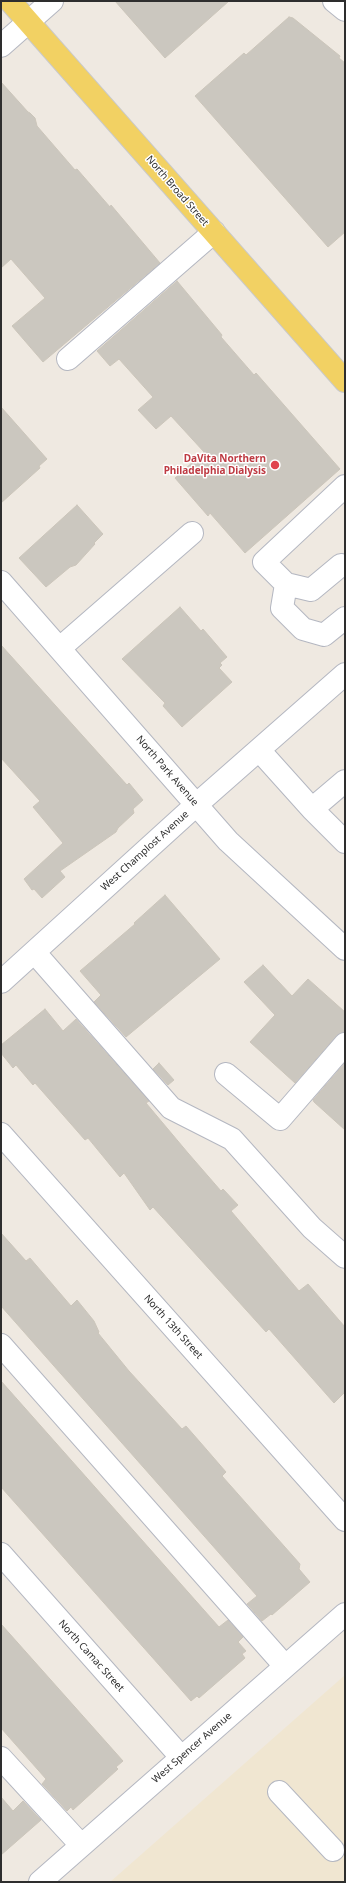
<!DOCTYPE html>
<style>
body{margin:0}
#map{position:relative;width:346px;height:1883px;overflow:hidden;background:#efe9e1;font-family:"Noto Sans",sans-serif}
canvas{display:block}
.frame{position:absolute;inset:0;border:2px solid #2e2e2e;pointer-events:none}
</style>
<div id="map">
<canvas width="346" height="1883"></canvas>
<div class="frame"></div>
</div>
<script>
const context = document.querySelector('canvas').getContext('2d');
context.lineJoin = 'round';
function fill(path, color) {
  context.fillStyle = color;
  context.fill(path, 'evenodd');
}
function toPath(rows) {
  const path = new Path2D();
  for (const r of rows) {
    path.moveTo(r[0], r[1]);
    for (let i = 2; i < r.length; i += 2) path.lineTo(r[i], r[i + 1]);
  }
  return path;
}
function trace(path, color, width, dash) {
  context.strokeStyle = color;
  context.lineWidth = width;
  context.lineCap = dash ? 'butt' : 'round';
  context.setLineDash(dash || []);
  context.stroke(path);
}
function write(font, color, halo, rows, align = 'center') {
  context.font = font + ' "Noto Sans",sans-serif';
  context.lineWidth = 3;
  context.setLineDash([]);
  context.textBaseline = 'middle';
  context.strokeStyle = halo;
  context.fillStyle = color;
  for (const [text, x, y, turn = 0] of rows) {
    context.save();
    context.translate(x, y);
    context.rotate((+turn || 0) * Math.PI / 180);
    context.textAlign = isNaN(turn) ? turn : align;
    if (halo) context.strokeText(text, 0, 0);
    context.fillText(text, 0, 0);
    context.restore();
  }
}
const education = toPath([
 [345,1675,345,1882,110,1882]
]);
const building = toPath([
 [115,1,229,1,165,58,115,1],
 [289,17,293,18,340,56,339,58,345,63,345,232,328,247,195,96,244,53,246,55,289,17],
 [1,82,28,112,30,113,35,118,37,126,75,170,77,169,110,207,111,205,160,263,43,362,12,326,45,298,11,259,1,268,1,82],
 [177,281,222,335,221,337,254,375,256,373,340,469,245,553,210,513,208,516,175,478,204,452,171,416,156,429,138,410,153,397,119,359,110,366,97,351,177,281],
 [1,407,47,459,39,466,40,468,1,503,1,407],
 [77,505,103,534,94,543,95,544,76,565,70,567,46,587,19,558,77,505],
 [180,607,201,631,203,629,227,657,220,663,222,665,219,668,232,682,182,727,163,706,165,703,122,659,180,607],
 [1,645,127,785,129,783,143,800,133,809,134,813,118,828,116,832,60,871,65,877,42,898,34,889,32,890,24,879,63,843,33,807,40,801,1,758,1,645],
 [165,895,220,959,126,1037,94,1002,101,995,80,971,135,924,134,923,165,895],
 [263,965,292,996,308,979,345,1012,345,1032,336,1036,295,1083,250,1042,275,1015,244,982,263,965],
 [45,1009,63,1031,76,1019,149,1101,146,1103,188,1153,221,1191,223,1189,238,1205,231,1211,299,1291,308,1284,345,1327,345,1392,334,1403,269,1329,266,1332,153,1207,150,1210,124,1173,120,1177,88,1138,85,1140,35,1083,33,1085,16,1065,13,1068,1,1053,1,1045,45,1009],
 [159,1063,174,1080,168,1085,153,1069,159,1063],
 [345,1063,345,1130,314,1102,313,1100,345,1063],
 [1,1233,26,1261,30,1258,71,1306,77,1300,94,1321,99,1332,98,1333,129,1371,182,1429,186,1426,200,1442,226,1472,222,1476,300,1564,299,1569,310,1582,272,1615,271,1614,262,1621,247,1604,257,1596,1,1306,1,1233],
 [1,1381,219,1627,228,1620,243,1637,238,1642,246,1651,242,1654,245,1658,199,1698,197,1696,191,1701,1,1487,1,1381],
 [1,1624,123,1761,116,1767,118,1769,73,1810,71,1807,67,1811,42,1784,46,1779,1,1728,1,1624],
 [1,1797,13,1811,23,1801,41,1820,1,1855,1,1797]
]);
const minor = toPath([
 [334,1,345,10],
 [1,46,52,1],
 [68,359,214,232],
 [341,565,311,590,286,584,264,562,345,486],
 [1,582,228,841,345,949],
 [286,584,282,608,303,629,324,635,345,618],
 [60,648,192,533],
 [259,750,312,809,345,842],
 [312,809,345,781],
 [35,953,171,1108,232,1139,312,1228,345,1257],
 [1,982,196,805,345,674],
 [226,1074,280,1119,345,1044],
 [1,1134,345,1520],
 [1,1345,285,1666],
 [1,1554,181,1757],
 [1,1758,81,1845],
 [279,1792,333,1850],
 [40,1882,345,1614]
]);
const major = toPath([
 [10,1,345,381]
]);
const markers = [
 [275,465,5,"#e0444e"]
];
const streetNames = [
 ["North Broad Street",177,191,49],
 ["North Park Avenue",167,771,49],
 ["West Champlost Avenue",145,851,-42],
 ["North 13th Street",173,1327,48],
 ["North Camac Street",91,1656,48],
 ["West Spencer Avenue",192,1748,-41]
];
const healthNames = [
 ["DaVita Northern",266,459],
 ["Philadelphia Dialysis",266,471]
];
fill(education, '#f0e6d1');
fill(building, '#cbc7bf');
trace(building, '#cbc5ba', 1);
trace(minor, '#b4b7c1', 24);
trace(major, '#c9c9c9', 24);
trace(minor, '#fff', 22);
trace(major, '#f2d163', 22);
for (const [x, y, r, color] of markers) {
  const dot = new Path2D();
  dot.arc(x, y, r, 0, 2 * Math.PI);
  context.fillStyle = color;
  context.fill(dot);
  trace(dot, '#fff', 1.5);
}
write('10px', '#2e2e2e', '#fff', streetNames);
write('bold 10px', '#be3a42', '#fff', healthNames, 'right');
</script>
